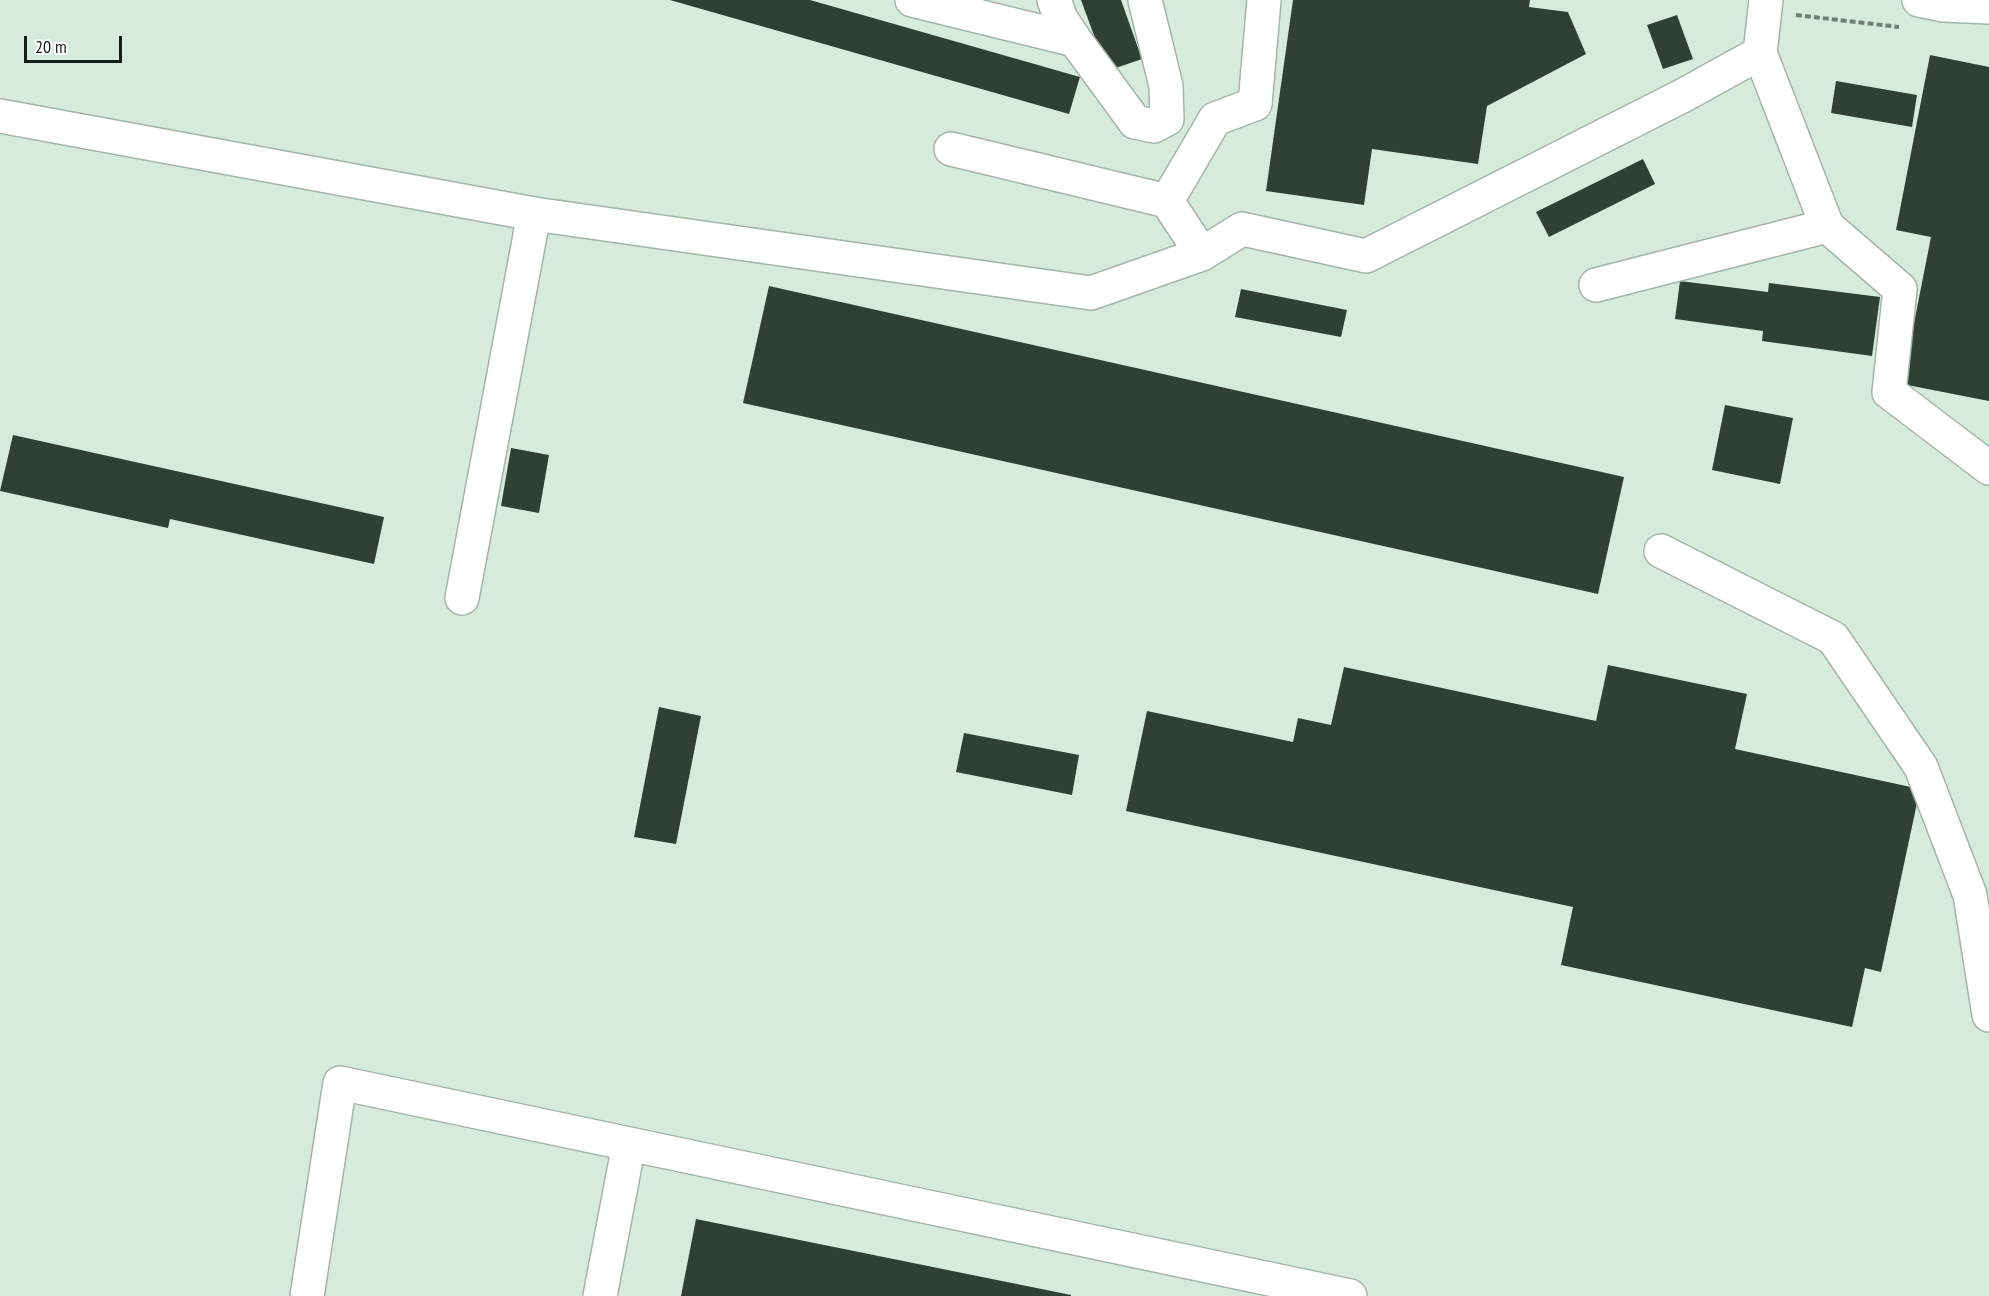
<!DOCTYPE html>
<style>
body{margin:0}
#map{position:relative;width:1989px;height:1296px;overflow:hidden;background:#d7ebdd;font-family:"PT Sans Narrow",sans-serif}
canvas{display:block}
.scale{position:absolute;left:24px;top:36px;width:98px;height:27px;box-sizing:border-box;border:3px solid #171e19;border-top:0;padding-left:8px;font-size:18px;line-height:21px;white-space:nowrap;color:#171e19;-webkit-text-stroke:4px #fff;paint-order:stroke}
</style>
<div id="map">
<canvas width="1989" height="1296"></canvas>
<div class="scale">20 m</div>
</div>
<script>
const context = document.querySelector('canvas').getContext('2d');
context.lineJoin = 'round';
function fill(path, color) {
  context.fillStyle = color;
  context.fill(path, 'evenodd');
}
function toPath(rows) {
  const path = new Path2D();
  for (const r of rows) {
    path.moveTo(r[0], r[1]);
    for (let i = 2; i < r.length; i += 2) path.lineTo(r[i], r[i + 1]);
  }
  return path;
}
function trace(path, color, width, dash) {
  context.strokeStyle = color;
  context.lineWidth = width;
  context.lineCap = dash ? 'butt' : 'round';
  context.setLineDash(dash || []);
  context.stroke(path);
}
const building = toPath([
 [670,0,810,0,1080,77,1069,114],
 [1081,0,1121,0,1142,59,1107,71],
 [1293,0,1530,0,1529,7,1568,12,1586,54,1487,106,1478,164,1372,149,1364,205,1266,191],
 [1677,15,1693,59,1663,69,1647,25],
 [1930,55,1989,67,1989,401,1902,384,1931,237,1896,230],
 [1836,81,1917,95,1912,127,1831,113],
 [1643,159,1655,184,1549,237,1536,212],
 [1680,281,1768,292,1769,283,1880,297,1872,356,1762,341,1763,331,1675,319],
 [769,286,1624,477,1598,594,743,403],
 [1241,289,1347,310,1341,337,1235,317],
 [1725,405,1793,418,1780,484,1712,470],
 [13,435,384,517,374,564,170,519,168,528,0,491],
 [511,448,549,455,539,513,501,506],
 [1608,665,1747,694,1735,749,1920,789,1881,972,1865,968,1852,1027,1561,965,1573,907,1126,811,1147,711,1293,742,1298,718,1331,725,1344,667,1596,721],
 [659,707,701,716,676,844,634,837],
 [964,733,1079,755,1072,795,956,772],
 [696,1219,1071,1295,1071,1296,681,1296]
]);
const path = toPath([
 [1796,15,1899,27]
]);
const minor = toPath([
 [912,0,1075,40,1135,122,1154,126,1167,119,1166,86,1145,0],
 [1054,0,1061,19,1075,40],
 [1919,0,1944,5,1989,7],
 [1760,53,1827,226,1900,289,1889,392,1989,468],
 [0,116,534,214,1091,293,1202,254,1242,229,1366,256,1684,95,1760,53,1766,0],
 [951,149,1167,201,1215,119,1255,104,1264,0],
 [1167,201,1202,254],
 [1596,285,1827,226],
 [1661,551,1833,638,1921,767,1970,895,1989,1015],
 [462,598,534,214],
 [307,1296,340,1083,1350,1296],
 [600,1296,629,1144]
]);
fill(building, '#304035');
trace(minor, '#a3b5a8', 36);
trace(path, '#717e74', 4, [6, 3]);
trace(minor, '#fff', 33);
</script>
